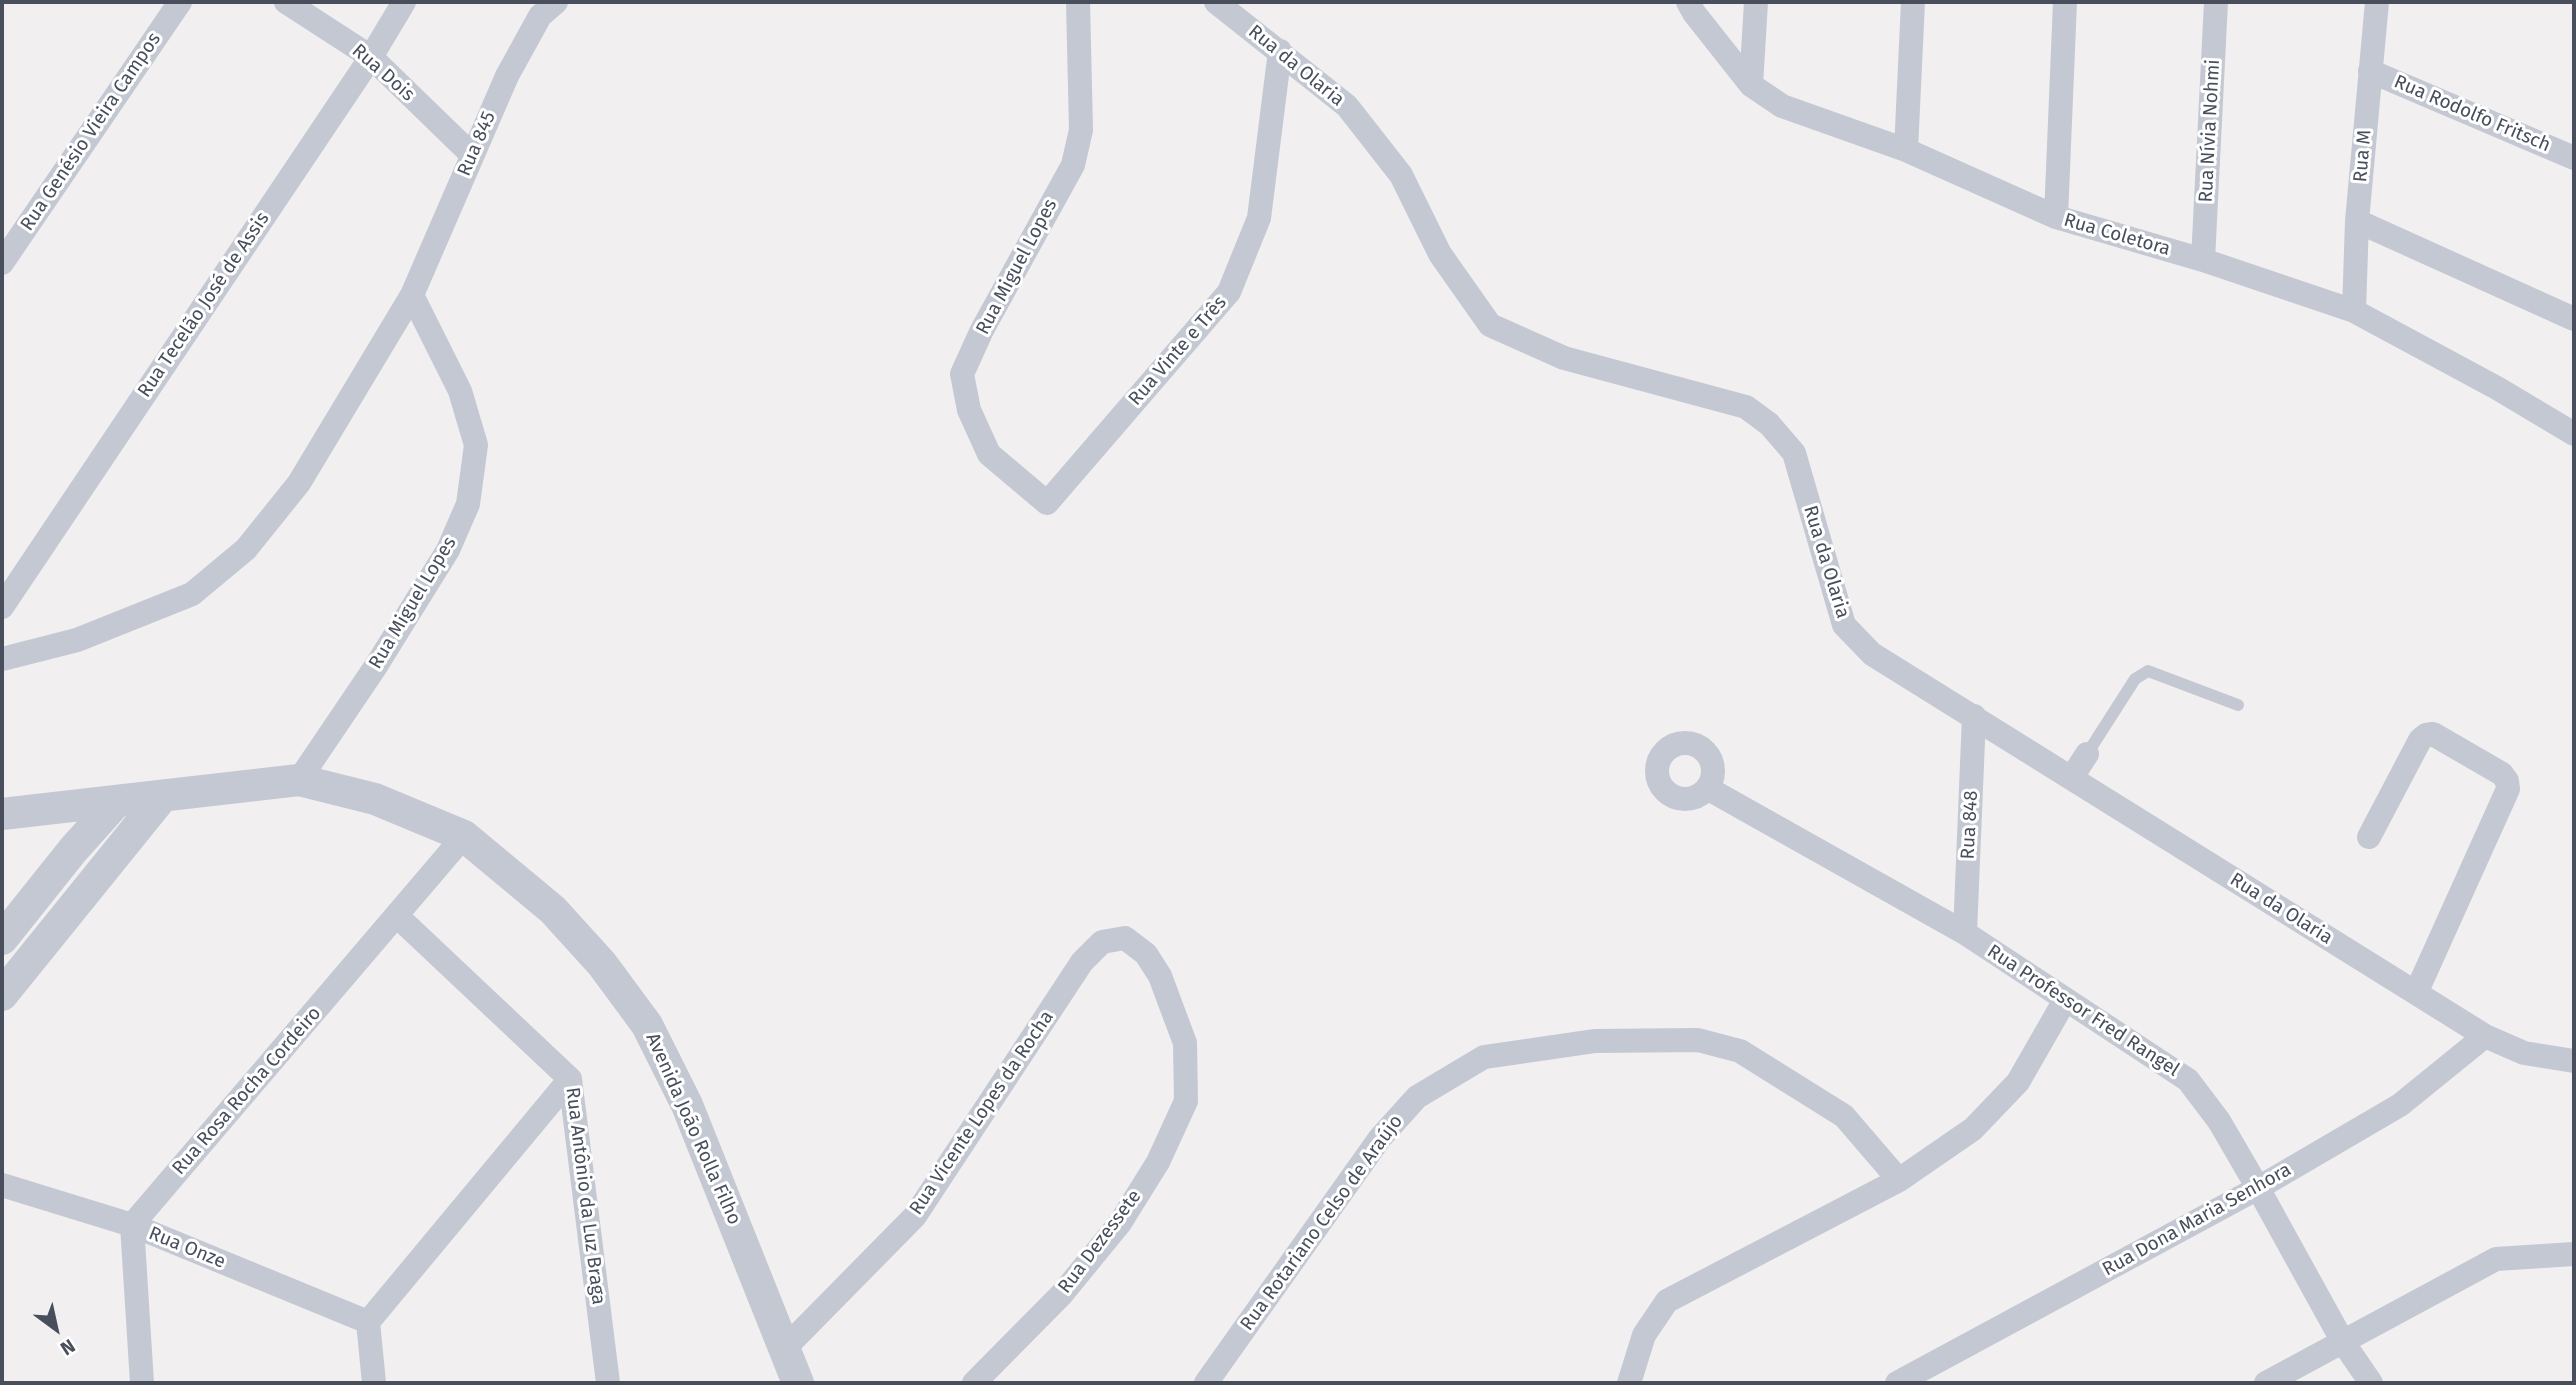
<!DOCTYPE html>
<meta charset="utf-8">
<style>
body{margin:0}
#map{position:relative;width:2576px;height:1385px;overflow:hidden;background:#f1efef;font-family:"Fira Sans",sans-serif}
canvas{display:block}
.frame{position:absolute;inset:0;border:4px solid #484e5b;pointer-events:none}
.north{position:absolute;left:21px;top:1294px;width:70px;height:70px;-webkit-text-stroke:5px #fff;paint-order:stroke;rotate:147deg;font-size:19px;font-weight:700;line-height:28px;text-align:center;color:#484e5b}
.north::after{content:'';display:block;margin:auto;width:24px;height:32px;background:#484e5b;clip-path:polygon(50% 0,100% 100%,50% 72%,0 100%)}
</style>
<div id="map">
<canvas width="2576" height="1385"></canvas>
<div class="frame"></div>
<div class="north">N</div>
</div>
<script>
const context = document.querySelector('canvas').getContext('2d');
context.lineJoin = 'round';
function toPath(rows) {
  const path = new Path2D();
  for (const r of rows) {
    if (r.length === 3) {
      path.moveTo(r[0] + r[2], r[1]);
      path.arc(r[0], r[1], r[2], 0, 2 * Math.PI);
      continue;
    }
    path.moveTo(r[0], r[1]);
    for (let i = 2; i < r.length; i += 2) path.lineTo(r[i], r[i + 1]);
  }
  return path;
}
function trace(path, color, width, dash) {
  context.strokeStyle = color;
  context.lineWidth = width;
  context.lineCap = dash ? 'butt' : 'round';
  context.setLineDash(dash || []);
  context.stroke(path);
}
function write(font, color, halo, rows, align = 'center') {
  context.font = font + ' "Fira Sans",sans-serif';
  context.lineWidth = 6;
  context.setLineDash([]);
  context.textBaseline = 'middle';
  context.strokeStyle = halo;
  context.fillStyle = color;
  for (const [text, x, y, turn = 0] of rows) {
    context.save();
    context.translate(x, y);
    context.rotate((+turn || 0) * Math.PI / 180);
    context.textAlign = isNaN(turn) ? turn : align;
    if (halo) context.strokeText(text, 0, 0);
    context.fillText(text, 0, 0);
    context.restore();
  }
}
const service = toPath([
 [2087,754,2135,679,2148,671,2238,705]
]);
const minor = toPath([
 [286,2,371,57,472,155],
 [1078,2,1081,130,1073,165,982,330,962,374,969,410,989,454,1047,503,1229,292,1259,218,1280,51],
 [1216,2,1347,106,1401,175,1440,254,1490,325,1564,358,1746,407,1769,424,1794,453,1844,625,1872,654,2485,1036,2524,1053,2574,1061],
 [1688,2,1694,13,1751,85,1782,106,1906,150,2056,217,2203,260,2354,311,2497,388,2574,434],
 [2370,71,2574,158],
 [1751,85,1756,2],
 [1906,150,1913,2],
 [2056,217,2065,2],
 [2357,221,2574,319],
 [2203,260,2216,2],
 [2,263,180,2],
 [2354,311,2357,221,2377,2],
 [2,607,371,57,404,2],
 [2,659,77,640,192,594,246,549,299,483,412,295,507,76,540,16,556,2],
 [1685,771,28],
 [2072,777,2087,754],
 [299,780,376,666,448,550,468,504,476,445,460,391,412,295],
 [1707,788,1965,933,2188,1080,2219,1121,2258,1188,2343,1342,2371,1383],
 [2369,837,2420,740,2426,735,2433,734,2502,774,2507,781,2508,789,2416,993],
 [397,916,570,1079,608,1383],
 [1965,933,1974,716],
 [2,1185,132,1225,368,1322],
 [786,1347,915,1216,1082,962,1102,942,1125,938,1146,954,1160,976,1185,1043,1186,1101,1158,1162,1120,1223,1062,1294,974,1383],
 [142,1383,132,1225,464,836],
 [374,1383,368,1322,570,1079],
 [1206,1383,1380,1138,1417,1097,1484,1057,1594,1041,1698,1040,1740,1051,1844,1116,1899,1180],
 [1629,1383,1644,1335,1667,1301,1899,1180,1973,1129,2018,1082,2065,1000],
 [1897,1383,2258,1188,2400,1105,2485,1036],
 [2266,1383,2496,1259,2574,1254]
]);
const tertiary = toPath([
 [2,814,299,780,375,799,464,836,553,910,602,964,647,1025,687,1105,798,1383],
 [2,939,73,850,116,802],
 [2,995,162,797]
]);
const streetNames = [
 ["Rua da Olaria",1296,66,39],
 ["Rua Dois",383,73,41],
 ["Rua Rodolfo Fritsch",2472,114,23],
 ["Rua Nívia Nohmi",2210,131,-87],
 ["Rua Genésio Vieira Campos",91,132,-56],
 ["Rua 845",477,144,-67],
 ["Rua M",2363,156,-85],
 ["Rua Coletora",2117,235,16],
 ["Rua Miguel Lopes",1017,267,-62],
 ["Rua Tecelão José de Assis",204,305,-56],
 ["Rua Vinte e Três",1178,351,-49],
 ["Rua da Olaria",1826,562,73],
 ["Rua Miguel Lopes",413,603,-59],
 ["Rua 848",1970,825,-87],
 ["Rua da Olaria",2281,909,32],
 ["Rua Professor Fred Rangel",2083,1011,33],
 ["Rua Rosa Rocha Cordeiro",247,1091,-49],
 ["Rua Vicente Lopes da Rocha",982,1113,-56],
 ["Avenida João Rolla Filho",693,1129,66],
 ["Rua Antônio da Luz Braga",585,1196,83],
 ["Rua Dona Maria Senhora",2197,1220,-29],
 ["Rua Rotariano Celso de Araújo",1322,1223,-54],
 ["Rua Dezessete",1100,1242,-53],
 ["Rua Onze",187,1248,22]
];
trace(service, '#c3c8d3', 12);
trace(minor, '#c3c8d3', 24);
trace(tertiary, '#c3c8d3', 32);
write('19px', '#484e5b', '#fff', streetNames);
</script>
